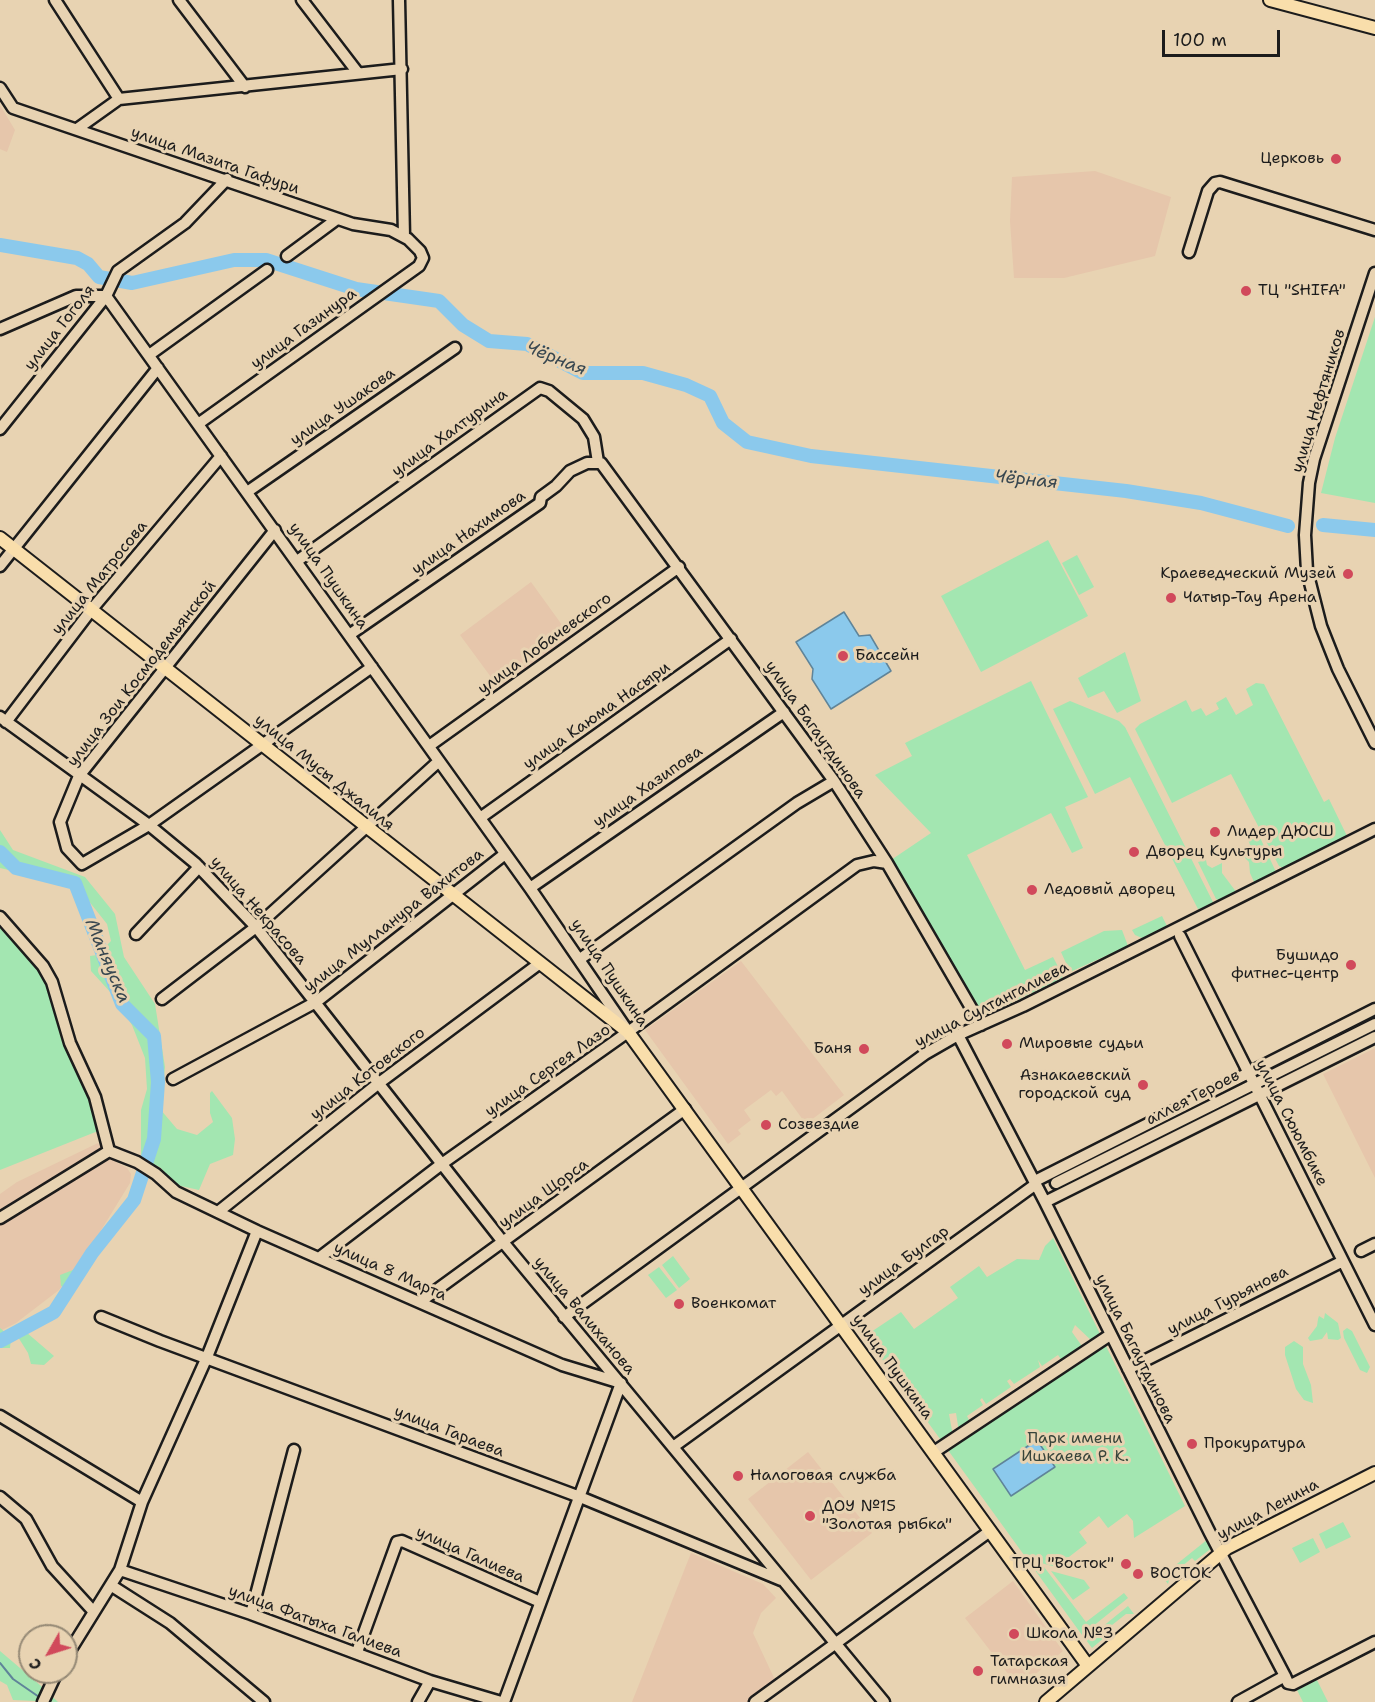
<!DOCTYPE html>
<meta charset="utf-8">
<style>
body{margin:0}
#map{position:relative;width:1375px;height:1702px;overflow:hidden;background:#e8d3b2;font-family:"Shantell Sans",sans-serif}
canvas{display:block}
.north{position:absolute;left:18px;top:1624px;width:60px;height:60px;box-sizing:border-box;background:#e8d3b2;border:2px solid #968a76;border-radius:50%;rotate:231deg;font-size:16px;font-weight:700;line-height:24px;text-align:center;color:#1c1c1c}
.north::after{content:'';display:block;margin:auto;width:21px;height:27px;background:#d1495b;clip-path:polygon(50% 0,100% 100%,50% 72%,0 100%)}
.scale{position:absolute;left:1162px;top:30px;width:118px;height:27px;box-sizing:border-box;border:3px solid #1c1c1c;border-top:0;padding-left:8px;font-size:18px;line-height:21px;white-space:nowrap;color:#1c1c1c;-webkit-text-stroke:4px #e8d3b2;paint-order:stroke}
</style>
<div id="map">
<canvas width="1375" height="1702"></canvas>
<div class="north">С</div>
<div class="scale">100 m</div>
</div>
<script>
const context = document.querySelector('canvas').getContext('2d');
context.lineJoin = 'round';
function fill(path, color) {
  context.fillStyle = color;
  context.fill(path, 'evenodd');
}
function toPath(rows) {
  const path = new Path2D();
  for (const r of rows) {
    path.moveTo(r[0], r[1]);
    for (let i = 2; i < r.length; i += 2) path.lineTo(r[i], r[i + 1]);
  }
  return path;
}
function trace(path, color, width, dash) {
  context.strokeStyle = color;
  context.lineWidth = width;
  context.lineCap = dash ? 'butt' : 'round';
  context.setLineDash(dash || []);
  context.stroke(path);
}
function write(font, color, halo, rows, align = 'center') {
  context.font = font + ' "Shantell Sans",sans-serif';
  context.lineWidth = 6;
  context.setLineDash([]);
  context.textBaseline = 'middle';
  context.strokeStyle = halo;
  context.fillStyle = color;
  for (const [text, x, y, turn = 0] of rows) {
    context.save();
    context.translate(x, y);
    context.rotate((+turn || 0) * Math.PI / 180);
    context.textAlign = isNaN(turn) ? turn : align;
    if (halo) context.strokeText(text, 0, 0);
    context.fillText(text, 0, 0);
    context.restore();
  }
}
const built = toPath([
 [0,105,15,130,7,152,0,149],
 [1095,171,1171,197,1155,256,1064,278,1014,278,1010,221,1012,177],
 [531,582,570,636,499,688,460,635],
 [741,961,844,1095,806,1124,782,1091,776,1096,771,1090,744,1110,751,1120,738,1130,741,1134,728,1144,645,1030],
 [1375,1048,1375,1178,1323,1074],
 [98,1143,109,1158,127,1168,131,1174,130,1183,84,1258,59,1290,16,1323,0,1331,0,1194,17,1182],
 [808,1452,872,1533,811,1580,748,1499],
 [691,1553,763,1584,776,1598,761,1613,753,1633,775,1680,747,1702,632,1702],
 [1013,1581,1063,1651,1019,1688,965,1618]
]);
const green = toPath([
 [1375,317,1375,503,1321,493,1335,438],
 [1048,540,1088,616,981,672,941,596],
 [1077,555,1094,587,1079,595,1062,563],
 [1125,652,1141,701,1117,713,1104,691,1088,698,1078,678],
 [1031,681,1088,797,1065,807,1083,848,1072,853,1051,813,967,855,1025,970,1053,957,1063,976,1060,980,987,1014,980,1010,891,860,931,833,875,775,912,756,905,743],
 [1256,683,1264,684,1324,802,1329,799,1347,836,1285,869,1279,866,1231,774,1172,803,1135,729,1140,724,1186,700,1192,712,1201,708,1206,716,1219,709,1216,703,1226,697,1236,715,1253,705,1246,689],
 [1070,701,1119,721,1125,727,1213,902,1211,906,1198,909,1130,777,1095,794,1053,709],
 [0,830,13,850,85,877,115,914,124,957,155,1004,165,1067,160,1109,177,1129,197,1135,213,1122,210,1113,210,1093,212,1091,232,1118,235,1139,233,1155,210,1164,199,1190,172,1184,161,1168,141,1158,141,1110,147,1089,145,1058,132,1025,112,994,91,971,90,956,97,955,111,941,107,924,84,895,70,887,57,881,0,868],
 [1257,831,1276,872,1255,884,1250,873,1249,862,1241,854,1251,848,1248,839,1249,834],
 [1206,860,1207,865,1212,868,1222,863,1222,873,1237,893,1221,901,1216,899,1198,862],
 [1162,916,1167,926,1142,938,1135,935,1132,930],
 [0,918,51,970,98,1131,0,1170],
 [1122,930,1128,946,1070,972,1061,952,1104,931],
 [1375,1015,1375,1033,1273,1083,1270,1080,1267,1072,1268,1069],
 [1233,1085,1238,1088,1240,1099,1061,1189,1058,1186,1055,1176],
 [1053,1238,1101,1336,1093,1342,1075,1325,1072,1332,1084,1349,1063,1362,1058,1355,1042,1366,1038,1360,1040,1367,1014,1384,1010,1379,1007,1381,1011,1387,986,1404,982,1398,980,1400,983,1405,967,1416,971,1424,959,1432,956,1413,949,1414,953,1436,943,1443,865,1336,901,1312,914,1329,958,1298,950,1287,979,1266,987,1277,1017,1259,1039,1260,1045,1246],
 [673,1256,690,1279,679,1288,662,1265],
 [81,1262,84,1269,78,1282,66,1288,61,1286,60,1275,73,1270],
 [659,1267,677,1290,666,1298,648,1275],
 [1325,1313,1338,1323,1341,1338,1338,1340,1328,1339,1327,1332,1322,1339,1310,1341,1308,1338,1317,1326,1318,1319,1319,1316,1324,1319],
 [0,1328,8,1335,26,1332,54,1356,44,1365,31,1364,28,1353,18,1337,11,1338,10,1348,0,1348],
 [1347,1328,1352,1331,1370,1367,1367,1373,1360,1370,1344,1338,1343,1331],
 [1294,1341,1303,1347,1303,1364,1311,1385,1313,1403,1304,1400,1296,1389,1285,1355,1285,1347],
 [1104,1342,1185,1506,1134,1538,1133,1521,1127,1514,1108,1528,1099,1516,1079,1532,1087,1543,1056,1567,1041,1563,1086,1622,1124,1593,1128,1598,1082,1635,945,1446],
 [1343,1522,1351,1537,1326,1549,1319,1534],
 [1313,1538,1320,1552,1300,1563,1292,1548],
 [1208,1539,1213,1547,1195,1561,1192,1558,1170,1576,1168,1584,1162,1576],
 [1051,1571,1084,1580,1090,1588,1073,1600],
 [1128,1606,1134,1614,1126,1614,1107,1629,1110,1633,1092,1648,1086,1640],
 [0,1651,40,1685,58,1702,13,1700,7,1685,0,1681],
 [1317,1680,1328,1702,1303,1702,1297,1690]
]);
const water = toPath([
 [844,612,859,636,870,635,891,671,831,709,812,679,813,669,796,642,844,612],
 [1037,1440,1055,1467,1011,1496,993,1469,1037,1440]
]);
const stream = toPath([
 [0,1663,13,1679,42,1699]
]);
const river = toPath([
 [0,245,77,258,88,264,99,277,132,283,234,260,266,260,356,289,439,301,463,325,489,341,527,344,583,373,643,373,686,385,710,396,723,423,747,442,811,456,1126,491,1201,503,1288,526],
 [1323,525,1375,530],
 [0,852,16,868,75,883,122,1004,154,1036,158,1082,154,1139,134,1200,92,1253,54,1312,0,1341]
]);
const minor = toPath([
 [55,0,119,99,77,129],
 [179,0,245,87],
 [302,0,358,73],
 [399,0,404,236],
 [0,88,13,108,353,224,391,230,408,239,420,251,423,258,419,266,198,424],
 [119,99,402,69],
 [1189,252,1208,191,1215,183,1220,182,1375,230],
 [287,256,337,219],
 [1375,273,1314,459,1309,483,1305,535,1307,571,1321,626,1338,669,1375,743],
 [106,296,530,888,625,1027],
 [0,329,76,296,106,296],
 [149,355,267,270],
 [0,429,106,296,118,271,185,223,227,179],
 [247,492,455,348],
 [275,530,79,776,60,822,67,848,82,864,149,825,372,667],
 [297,561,540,388,549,391,583,419,594,437,598,462],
 [0,566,158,368],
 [349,635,540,503,541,497,556,486,570,471,587,463,601,463,834,781,887,863,981,1025],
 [0,717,149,825,195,863,256,927,503,1242,884,1702],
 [6,722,92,609,221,456],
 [429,746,679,567],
 [480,818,731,639],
 [530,888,784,712],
 [0,917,43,966,52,982,70,1043,95,1097,109,1151],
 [136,934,199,867],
 [1180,936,1375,1325],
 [580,959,797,803,834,781],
 [162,999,256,927,439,761],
 [958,1035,1045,1202,1210,1533,1285,1676],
 [173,1079,316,1002,505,854],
 [109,1151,137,1162,156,1174,176,1192,257,1231,562,1365,621,1383,504,1702],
 [1035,1181,1375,1009],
 [1056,1183,1375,1024],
 [1045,1202,1375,1037],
 [218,1212,379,1083,540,963],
 [0,1218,109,1151],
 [1361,1251,1375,1244],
 [319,1258,443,1163,628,1032,857,865,874,861,887,863],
 [420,1302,685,1109],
 [101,1317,160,1341,580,1497,781,1580],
 [564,1317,925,1054,958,1035,1023,1006,1375,829],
 [1128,1369,1343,1261],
 [0,1416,142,1502],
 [673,1447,1036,1184],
 [934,1452,1110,1335],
 [0,1497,26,1519,52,1566,94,1612],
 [120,1570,251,1614,430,1681,501,1702],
 [112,1586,170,1623,264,1702],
 [251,1614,294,1450],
 [357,1652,397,1542,402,1541,540,1602],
 [66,1657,120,1570,142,1502,207,1357,257,1231],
 [43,1702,57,1672],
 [418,1702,430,1681],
 [755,1702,990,1531],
 [1238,1702,1285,1676,1288,1683,1293,1684,1375,1642]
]);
const major = toPath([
 [1270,0,1375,28],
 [0,538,628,1032,1088,1666],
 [1046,1702,1227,1548,1375,1473]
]);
const markers = [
 [1336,159,6,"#d1495b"],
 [1246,291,6,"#d1495b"],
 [1348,574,6,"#d1495b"],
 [1171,598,6,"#d1495b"],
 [843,656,6,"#d1495b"],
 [1215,832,6,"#d1495b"],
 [1134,852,6,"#d1495b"],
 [1032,890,6,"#d1495b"],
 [1351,965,6,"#d1495b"],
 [1007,1044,6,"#d1495b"],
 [864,1049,6,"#d1495b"],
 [1143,1085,6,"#d1495b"],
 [766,1125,6,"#d1495b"],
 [679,1304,6,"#d1495b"],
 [1192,1444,6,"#d1495b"],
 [738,1476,6,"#d1495b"],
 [810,1516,6,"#d1495b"],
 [1126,1564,6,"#d1495b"],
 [1138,1574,6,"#d1495b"],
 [1014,1634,6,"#d1495b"],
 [978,1671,6,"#d1495b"]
];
const poiNames = [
 ["Церковь",1324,159,"right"],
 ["ТЦ \"SHIFA\"",1258,291],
 ["Краеведческий Музей",1336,574,"right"],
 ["Чатыр-Тау Арена",1183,598],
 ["Бассейн",855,656],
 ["Лидер ДЮСШ",1227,832],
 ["Дворец Культуры",1146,852],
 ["Ледовый дворец",1044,890],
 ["Бушидо",1339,956,"right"],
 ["фитнес-центр",1339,974,"right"],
 ["Мировые судьи",1019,1044],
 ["Баня",852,1049,"right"],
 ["Азнакаевский",1131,1076,"right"],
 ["городской суд",1131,1094,"right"],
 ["Созвездие",778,1125],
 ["Военкомат",691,1304],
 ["Прокуратура",1204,1444],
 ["Налоговая служба",750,1476],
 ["ДОУ №15",822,1507],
 ["\"Золотая рыбка\"",822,1525],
 ["ТРЦ \"Восток\"",1114,1564,"right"],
 ["ВОСТОК",1150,1574],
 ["Школа №3",1026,1634],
 ["Татарская",990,1662],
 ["гимназия",990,1680]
];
const streetNames = [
 ["улица Мазита Гафури",215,161,19],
 ["улица Гоголя",60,328,-52],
 ["улица Газинура",304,329,-36],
 ["улица Нефтяников",1319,401,-73],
 ["улица Ушакова",343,407,-35],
 ["улица Халтурина",450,433,-36],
 ["улица Нахимова",469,533,-35],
 ["улица Пушкина",328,576,55],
 ["улица Матросова",100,578,-51],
 ["улица Лобачевского",545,644,-36],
 ["улица Зои Космодемьянской",142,674,-52],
 ["улица Каюма Насыри",597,716,-35],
 ["улица Багаутдинова",815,730,55],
 ["улица Мусы Джалиля",324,773,39],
 ["улица Хазипова",648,787,-35],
 ["улица Некрасова",258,911,49],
 ["улица Мулланура Вахитова",394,921,-38],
 ["улица Пушкина",609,973,56],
 ["улица Султангалиева",992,1005,-27],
 ["улица Сергея Лазо",548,1071,-35],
 ["улица Котовского",368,1074,-38],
 ["аллея Героев",1193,1098,-27],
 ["улица Сююмбике",1291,1123,63],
 ["улица Щорса",544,1194,-36],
 ["улица Булгар",904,1261,-36],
 ["улица 8 Марта",390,1272,24],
 ["улица Гурьянова",1228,1301,-27],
 ["улица Валиханова",584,1316,50],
 ["улица Багаутдинова",1135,1349,64],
 ["улица Пушкина",892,1367,54],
 ["улица Гараева",449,1432,21],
 ["улица Ленина",1268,1510,-28],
 ["улица Галиева",470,1555,24],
 ["улица Фатыха Галиева",315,1622,20]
];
const parkNames = [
 ["Парк имени",1075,1439],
 ["Ишкаева Р. К.",1075,1457]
];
const waterNames = [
 ["Чёрная",556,359,22],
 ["Чёрная",1026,480,6],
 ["Маняуска",107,961,67]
];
fill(built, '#e6c6ab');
fill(green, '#a3e6b1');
fill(water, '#8bc9ec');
trace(water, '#5f8499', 1.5);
trace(stream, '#5f8499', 2);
trace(river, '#8bc9ec', 14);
trace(minor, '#1c1c1c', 15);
trace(major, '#1c1c1c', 16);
trace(minor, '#e8d3b2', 10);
trace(major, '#f9deab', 12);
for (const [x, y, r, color] of markers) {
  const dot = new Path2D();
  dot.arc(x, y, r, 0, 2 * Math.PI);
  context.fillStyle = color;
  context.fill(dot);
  trace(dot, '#e8d3b2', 2);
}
write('16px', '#1c1c1c', '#e8d3b2', poiNames, 'left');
write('16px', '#1c1c1c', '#e8d3b2', streetNames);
write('16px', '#37443a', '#e8d3b2', parkNames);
write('italic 18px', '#384750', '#e8d3b2', waterNames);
</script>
